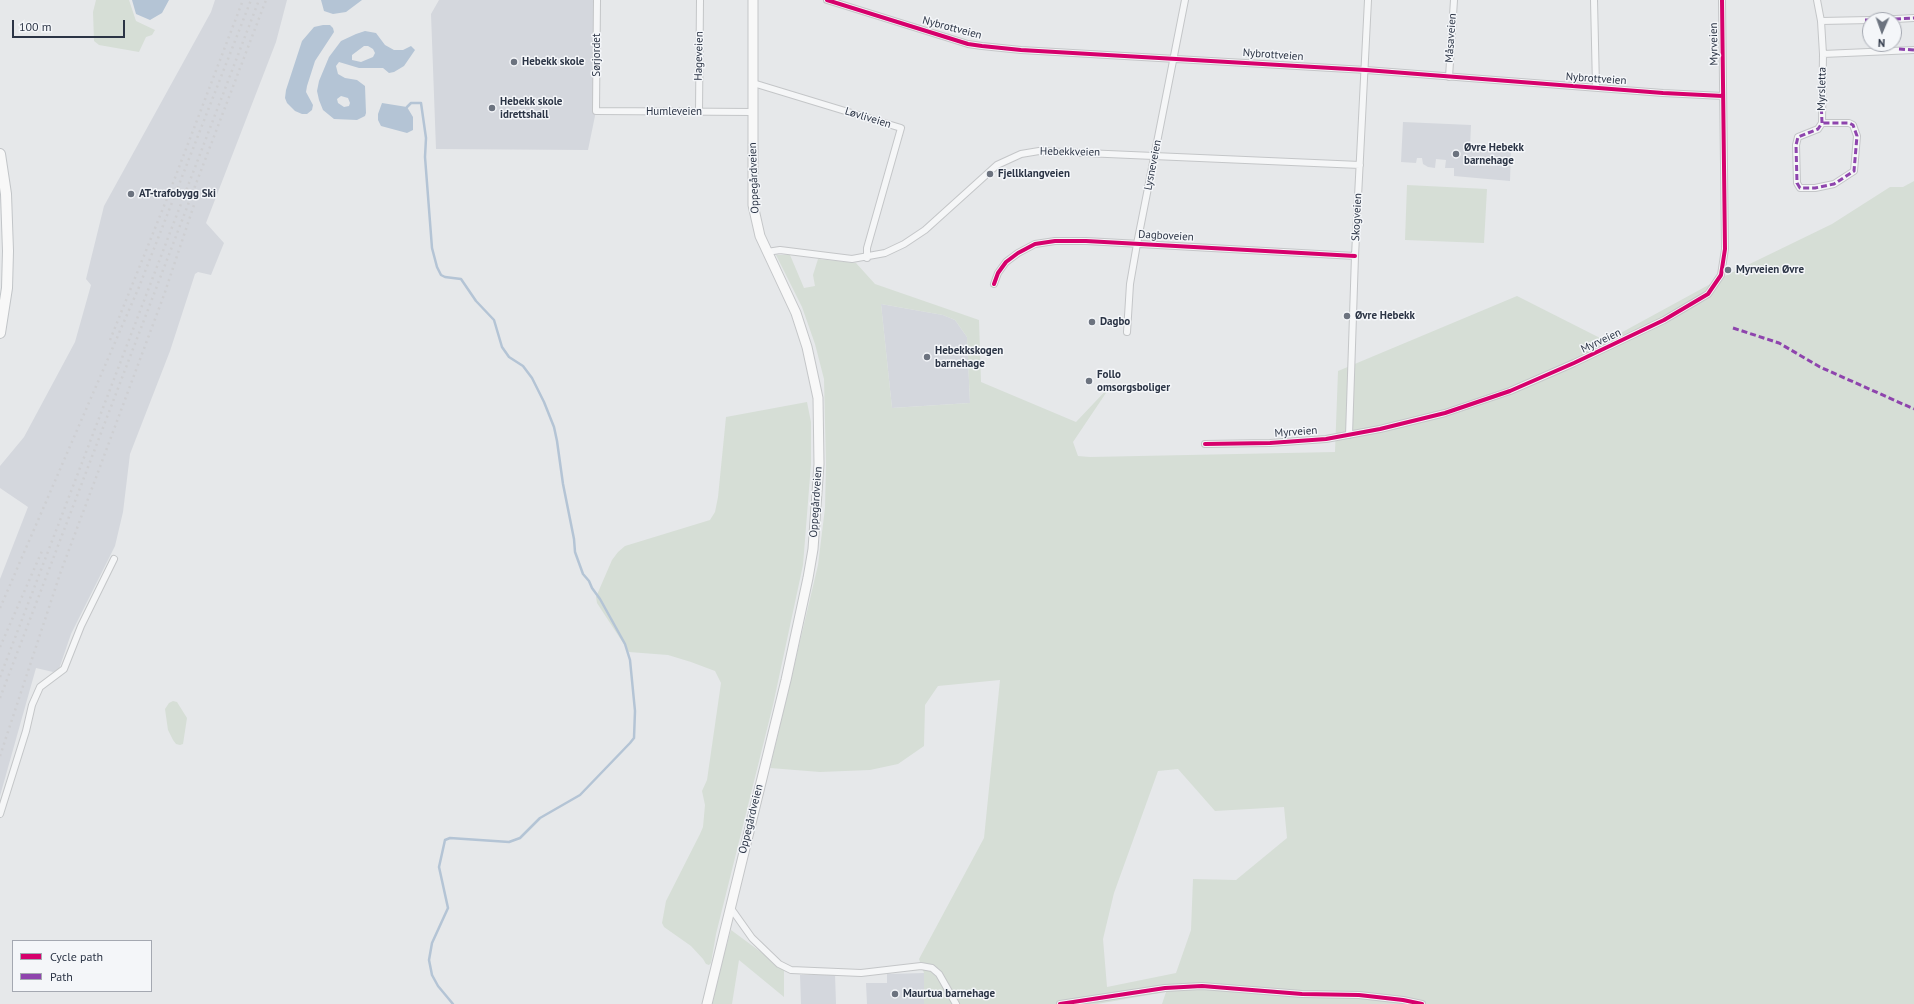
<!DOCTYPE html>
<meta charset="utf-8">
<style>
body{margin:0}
#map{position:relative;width:1914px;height:1004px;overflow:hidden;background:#e6e8ea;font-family:"PT Sans",sans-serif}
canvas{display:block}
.legend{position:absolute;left:12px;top:940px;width:140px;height:52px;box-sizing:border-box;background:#f4f6f9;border:1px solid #a4a8b1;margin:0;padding:5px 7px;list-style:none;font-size:12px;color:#2b3445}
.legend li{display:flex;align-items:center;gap:8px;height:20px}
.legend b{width:20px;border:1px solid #a4a8b1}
.north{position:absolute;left:1862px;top:12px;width:40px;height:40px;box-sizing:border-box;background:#f4f6f9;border:1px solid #a4a8b1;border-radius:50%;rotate:182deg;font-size:11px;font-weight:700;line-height:16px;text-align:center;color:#2b3445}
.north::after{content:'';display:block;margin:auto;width:14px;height:18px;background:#6c737f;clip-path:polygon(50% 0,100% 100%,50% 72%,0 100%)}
.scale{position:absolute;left:12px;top:20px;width:113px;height:18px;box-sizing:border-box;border:2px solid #2b3445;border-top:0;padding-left:5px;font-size:12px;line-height:14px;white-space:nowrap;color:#2b3445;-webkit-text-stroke:3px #f4f6f9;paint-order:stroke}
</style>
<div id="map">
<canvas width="1914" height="1004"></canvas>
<ul class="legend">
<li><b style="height:5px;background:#d6006c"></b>Cycle path</li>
<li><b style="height:5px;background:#8e44ad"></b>Path</li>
</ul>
<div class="north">N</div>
<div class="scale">100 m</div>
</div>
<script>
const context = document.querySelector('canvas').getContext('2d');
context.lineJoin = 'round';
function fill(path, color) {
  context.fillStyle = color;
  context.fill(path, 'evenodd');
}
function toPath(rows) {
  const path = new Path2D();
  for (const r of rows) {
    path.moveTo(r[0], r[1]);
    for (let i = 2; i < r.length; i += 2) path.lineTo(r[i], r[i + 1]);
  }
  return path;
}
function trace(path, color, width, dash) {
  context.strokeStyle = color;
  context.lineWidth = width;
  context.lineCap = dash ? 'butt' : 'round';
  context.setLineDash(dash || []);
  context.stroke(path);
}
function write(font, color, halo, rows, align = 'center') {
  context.font = font + ' "PT Sans",sans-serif';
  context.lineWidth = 3;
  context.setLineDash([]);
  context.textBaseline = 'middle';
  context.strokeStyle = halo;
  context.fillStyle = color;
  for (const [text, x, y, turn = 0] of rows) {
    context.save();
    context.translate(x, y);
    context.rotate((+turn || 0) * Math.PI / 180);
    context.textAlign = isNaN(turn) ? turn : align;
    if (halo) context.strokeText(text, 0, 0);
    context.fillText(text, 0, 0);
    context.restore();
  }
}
const built = toPath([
 [215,0,287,0,276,42,206,223,224,243,211,275,198,272,195,274,170,351,130,454,123,512,115,546,71,634,59,669,53,672,36,668,0,796,0,579,28,507,0,488,0,466,24,437,75,342,91,285,86,279,104,206,211,12],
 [439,0,597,0,596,111,588,150,436,149,431,14],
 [1403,122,1471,125,1470,148,1511,150,1510,181,1454,176,1454,168,1445,168,1446,160,1436,159,1435,168,1428,167,1423,164,1422,158,1417,158,1416,163,1401,162],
 [881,304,943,315,955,320,967,337,970,403,892,408],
 [924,973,924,1004,867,1004,866,983,887,983,887,974],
 [835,974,836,1004,801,1004,800,975]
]);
const green = toPath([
 [96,0,129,0,136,21,155,30,152,35,146,37,139,52,99,45,94,41,93,12],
 [1914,181,1914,1004,1162,1004,1166,992,1097,1004,924,1004,924,973,919,959,984,838,1000,680,938,686,925,705,924,746,898,764,870,770,820,772,770,768,818,565,825,508,826,464,824,379,815,344,802,307,776,255,790,255,804,288,815,286,813,275,818,259,856,263,875,284,979,320,981,382,1076,422,1112,384,1073,442,1078,456,1090,457,1335,452,1338,371,1517,296,1606,341,1725,276,1832,224,1890,187,1903,187],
 [881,304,943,315,955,320,967,337,970,403,892,408],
 [1178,769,1215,811,1284,807,1287,838,1236,880,1193,879,1191,930,1176,973,1107,987,1103,939,1114,893,1158,771],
 [1407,185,1487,189,1484,243,1405,240],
 [807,402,811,422,811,464,803,565,773,705,716,934,711,963,709,965,706,964,703,959,691,946,664,927,662,923,666,901,700,834,703,827,705,805,702,791,707,780,721,683,715,671,691,662,668,655,629,652,597,603,596,597,612,560,618,552,625,546,710,520,715,512,718,497,726,417],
 [173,701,177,702,187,718,183,744,180,745,176,744,173,740,168,730,165,709,169,703],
 [731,930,784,969,784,997,739,960,732,1004,710,1004]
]);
const water = toPath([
 [132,0,169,0,162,13,150,20,136,14],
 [321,0,362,0,346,12,333,14,324,11],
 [323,25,330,25,333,28,334,32,315,61,307,86,306,92,313,105,312,110,307,114,302,114,295,111,287,103,285,98,286,90,302,41,314,27],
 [365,31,376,33,385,45,394,50,403,50,411,46,415,50,404,66,394,72,389,73,383,68,359,68,339,62,336,66,338,74,345,78,357,80,365,86,366,113,365,116,357,120,334,119,323,110,319,100,317,91,319,81,329,57,341,41,356,34],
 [364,46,368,46,373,49,375,53,373,57,361,62,352,60,352,55],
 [341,96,348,98,350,103,349,106,344,107,338,103,337,99],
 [382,103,407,107,413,117,413,130,407,133,381,126,378,120,378,114]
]);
const stream = toPath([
 [407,107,411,103,421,103,426,138,425,157,432,248,437,267,441,275,445,277,461,279,476,301,494,320,502,347,509,357,523,366,532,378,544,402,554,427,557,441,563,484,574,539,575,552,583,574,589,581,592,588,600,599,625,644,630,660,635,711,634,738,630,743,580,795,540,818,520,838,509,842,450,838,445,840,439,867,448,908,432,943,429,960,432,975,438,986,453,1004]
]);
const street = toPath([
 [597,0,596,111,753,112],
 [827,0,968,44,982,46,1021,50,1366,70,1663,93,1723,96],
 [1594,0,1596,87],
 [1817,0,1821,21,1823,54,1822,123,1818,129,1798,137,1796,145,1797,183,1800,188,1815,188,1834,184,1854,171,1857,136,1853,125,1849,123,1822,123],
 [1877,20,1914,18],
 [1821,21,1870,20],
 [1823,54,1914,50],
 [1449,77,1454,0],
 [753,83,901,128,867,248,867,258],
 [699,112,700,0],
 [767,252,780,250,852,259,885,253,904,244,925,230,997,165,1021,154,1039,151,1360,165],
 [994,284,998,273,1006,262,1018,253,1035,244,1055,241,1086,241,1355,256],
 [1127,332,1130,284,1137,244,1185,0],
 [1349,435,1355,256,1368,0],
 [1205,444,1270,443,1326,439,1380,429,1445,413,1510,391,1574,363,1664,320,1708,294,1721,275,1725,249,1722,0],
 [0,814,26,731,32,705,40,687,64,669,81,626,114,559],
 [730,907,752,938,779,964,791,970,861,973,921,966,932,968,939,974,956,1004],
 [1060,1004,1165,988,1202,986,1302,994,1359,995,1403,1000,1422,1004]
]);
const secondary = toPath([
 [707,1004,786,680,808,578,813,549,819,464,818,398,807,347,796,313,760,236,753,205,753,0]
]);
const primary = toPath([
 [0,154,6,194,8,251,7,288,0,333]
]);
const rail = toPath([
 [110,340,168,196,243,0],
 [0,608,139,287,251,0],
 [0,647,42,551],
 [0,677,259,0],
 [0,698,266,0],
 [0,756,60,574,164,295,194,205]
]);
const quiet = toPath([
 [1865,20,1870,20],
 [1877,20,1914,18],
 [1899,49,1914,50],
 [1821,99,1822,123,1818,129,1798,137,1796,145,1797,183,1800,188,1815,188,1834,184,1854,171,1857,136,1853,125,1849,123,1822,123],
 [1733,328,1779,343,1820,367,1914,409]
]);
const cycleway = toPath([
 [827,0,968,44,982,46,1021,50,1366,70,1663,93,1723,96],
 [994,284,998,273,1006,262,1018,253,1035,244,1055,241,1086,241,1355,256],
 [1205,444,1270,443,1326,439,1380,429,1445,413,1510,391,1574,363,1664,320,1708,294,1721,275,1725,249,1722,0],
 [1060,1004,1165,988,1202,986,1302,994,1359,995,1403,1000,1422,1004]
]);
const markers = [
 [514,62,4,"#6c737f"],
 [492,108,4,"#6c737f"],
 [1456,154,4,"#6c737f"],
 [990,174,4,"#6c737f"],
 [131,194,4,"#6c737f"],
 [1728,270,4,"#6c737f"],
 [1347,316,4,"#6c737f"],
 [1092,322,4,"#6c737f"],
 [927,357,4,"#6c737f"],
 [1089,381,4,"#6c737f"],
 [895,994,4,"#6c737f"]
];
const streetNames = [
 ["Nybrottveien",952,28,15],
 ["Måsaveien",1451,38,-86],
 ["Myrveien",1714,44,-91],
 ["Sørjordet",597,55,-90],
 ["Nybrottveien",1273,55,4],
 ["Hageveien",699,56,-89],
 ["Nybrottveien",1596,79,4],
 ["Myrsletta",1822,89,-89],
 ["Humleveien",674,112],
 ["Løvliveien",868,118,17],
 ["Hebekkveien",1070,152,1],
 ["Lysneveien",1153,165,-79],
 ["Oppegårdveien",754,178,-92],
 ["Skogveien",1357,217,-87],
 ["Dagboveien",1166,236,3],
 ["Myrveien",1601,341,-25],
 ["Myrveien",1296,432,-4],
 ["Oppegårdveien",816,502,-86],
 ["Oppegårdveien",751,819,-76]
];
const poiNames = [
 ["Hebekk skole",522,62],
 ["Hebekk skole",500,102],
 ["idrettshall",500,115],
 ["Øvre Hebekk",1464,148],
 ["barnehage",1464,161],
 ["Fjellklangveien",998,174],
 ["AT-trafobygg Ski",139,194],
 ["Myrveien Øvre",1736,270],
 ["Øvre Hebekk",1355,316],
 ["Dagbo",1100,322],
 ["Hebekkskogen",935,351],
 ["barnehage",935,364],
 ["Follo",1097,375],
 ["omsorgsboliger",1097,388],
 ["Maurtua barnehage",903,994]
];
fill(built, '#d4d7dd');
fill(green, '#d6ded6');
fill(water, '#b4c4d5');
trace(stream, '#b4c4d5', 2.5);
trace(street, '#c4c6c8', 8);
trace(secondary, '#c4c6c8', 11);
trace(primary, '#c2c5c8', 12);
trace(street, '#f5f6f7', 6);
trace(secondary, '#f8f8f8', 9);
trace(primary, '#f8f8f8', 10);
trace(rail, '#cecfd2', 2.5, [2, 4]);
trace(quiet, '#8e44ad', 3, [6, 3]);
trace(cycleway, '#d6006c', 4);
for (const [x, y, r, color] of markers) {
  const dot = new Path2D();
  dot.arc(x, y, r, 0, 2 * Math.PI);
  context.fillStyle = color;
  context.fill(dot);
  trace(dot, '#f4f6f9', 1.5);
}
write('11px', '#2b3445', '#f4f6f9', streetNames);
write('bold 11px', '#2b3445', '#f4f6f9', poiNames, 'left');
</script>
